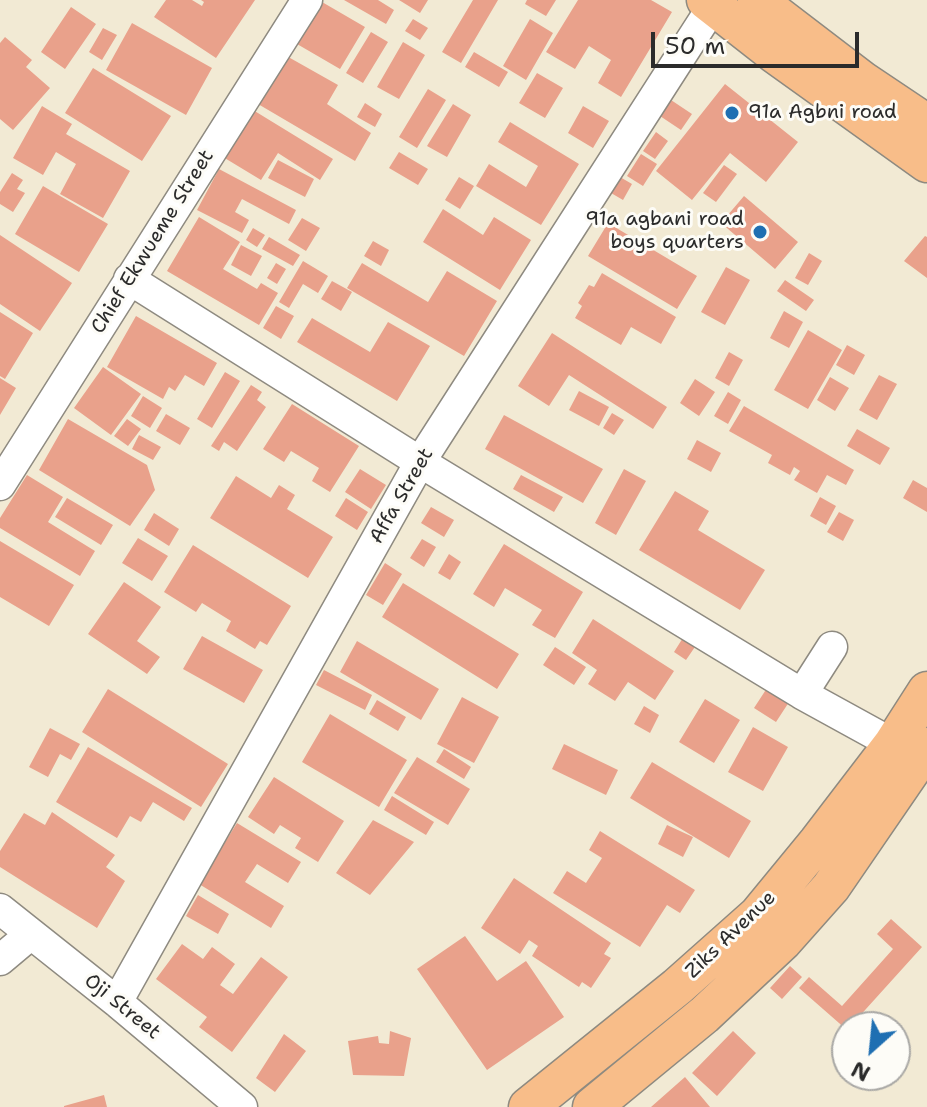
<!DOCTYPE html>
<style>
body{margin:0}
#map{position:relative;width:927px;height:1107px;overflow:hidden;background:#f2ead4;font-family:"Shantell Sans",sans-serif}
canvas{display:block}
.north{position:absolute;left:831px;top:1011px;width:80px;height:80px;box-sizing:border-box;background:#fdfcf7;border:2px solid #a9a8a5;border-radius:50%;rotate:207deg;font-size:22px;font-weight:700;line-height:32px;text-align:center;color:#2b2b2b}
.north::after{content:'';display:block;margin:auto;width:28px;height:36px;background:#1f6fb2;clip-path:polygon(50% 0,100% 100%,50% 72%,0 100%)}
.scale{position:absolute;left:651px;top:32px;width:208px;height:36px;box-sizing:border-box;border:4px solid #2b2b2b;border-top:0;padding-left:10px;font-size:24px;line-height:28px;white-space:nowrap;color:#2b2b2b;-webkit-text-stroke:6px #fdfcf7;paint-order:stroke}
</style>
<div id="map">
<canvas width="927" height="1107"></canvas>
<div class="north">N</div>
<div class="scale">50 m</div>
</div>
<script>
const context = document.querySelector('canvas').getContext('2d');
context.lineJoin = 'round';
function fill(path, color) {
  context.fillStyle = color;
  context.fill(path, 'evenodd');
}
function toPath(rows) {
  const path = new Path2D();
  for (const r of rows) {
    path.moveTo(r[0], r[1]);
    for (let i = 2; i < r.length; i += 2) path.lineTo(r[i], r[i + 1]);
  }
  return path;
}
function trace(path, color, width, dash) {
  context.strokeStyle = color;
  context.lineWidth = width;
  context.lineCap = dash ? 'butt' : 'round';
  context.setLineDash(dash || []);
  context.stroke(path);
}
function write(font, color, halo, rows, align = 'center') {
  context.font = font + ' "Shantell Sans",sans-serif';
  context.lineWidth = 6;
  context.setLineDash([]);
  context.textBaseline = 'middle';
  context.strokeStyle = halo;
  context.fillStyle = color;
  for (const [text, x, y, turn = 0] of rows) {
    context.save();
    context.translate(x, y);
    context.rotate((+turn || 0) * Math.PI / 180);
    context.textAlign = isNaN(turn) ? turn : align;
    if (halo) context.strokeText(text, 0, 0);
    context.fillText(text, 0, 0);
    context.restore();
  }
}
const building = toPath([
 [166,0,192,0,202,6,204,2,201,0,255,0,216,58,154,17],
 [344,0,378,0,394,10,386,24],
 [399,0,428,0,420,13],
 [473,0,498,0,461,63,442,52],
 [527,0,556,0,546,16,525,4],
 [578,0,651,0,672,12,621,97,598,83,611,60,589,46,575,69,546,52],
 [322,2,365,27,340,69,297,44],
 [71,7,96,24,65,69,41,52],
 [413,19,428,28,420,40,405,31],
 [530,19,553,33,526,80,503,66],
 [132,23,212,68,186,115,106,70],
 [103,28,117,35,102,60,89,52],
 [371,32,388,42,363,83,346,73],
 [5,37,32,60,26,67,50,88,13,130,0,119,0,43],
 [403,42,425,55,399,99,377,87],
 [474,52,508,72,499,87,465,67],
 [283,54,338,85,327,104,371,133,355,161,258,104],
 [93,68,171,116,142,161,65,113],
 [537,73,563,88,545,118,519,103],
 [725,84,798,142,766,182,730,153,692,200,656,171],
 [428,89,446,100,417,148,399,137],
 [671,100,692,114,681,130,660,116],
 [365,103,382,114,375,127,357,117],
 [453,104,471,115,447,157,427,146],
 [42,106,72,124,66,134,130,171,103,218,60,194,76,164,56,152,43,175,13,158],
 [583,106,609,121,593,148,568,133],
 [253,110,333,159,320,180,278,153,261,180,223,157],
 [510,122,579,164,541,225,476,186,489,164,526,187,538,166,498,142],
 [656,132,668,141,655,159,643,151],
 [399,152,428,169,418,185,389,168],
 [641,154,657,164,643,186,627,176],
 [278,160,314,179,305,197,268,178],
 [724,165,737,174,716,202,703,193],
 [219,169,296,210,289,224,242,199,235,212,249,220,242,233,197,210],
 [12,173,23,180,17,189,25,193,13,212,0,204,0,192],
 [459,177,474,186,460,209,445,200],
 [620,177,632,184,623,200,611,193],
 [43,186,108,224,79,272,15,234],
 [744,196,798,242,775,269,721,223],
 [443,209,483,235,494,217,531,240,500,290,423,242],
 [199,217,240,242,223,269,257,289,261,283,278,293,259,325,167,271],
 [302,218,320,228,306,251,288,240],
 [608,223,697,276,677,309,588,256],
 [253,228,265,235,257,247,246,240],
 [0,235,72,283,40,331,0,304],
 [925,236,927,237,927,278,904,261],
 [269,237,300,255,293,266,262,249],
 [373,241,389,250,381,266,364,256],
 [241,245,262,256,251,276,231,265],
 [809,253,822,261,808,285,795,278],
 [303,261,328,276,318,293,303,284,289,308,279,302],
 [276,263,286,269,277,284,267,278],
 [362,263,428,302,447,271,497,301,464,356,347,288],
 [726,267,750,280,725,325,701,312],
 [602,273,676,317,661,344,631,327,621,345,575,318,582,306,578,303,589,285,594,287],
 [785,280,814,300,806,311,777,291],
 [332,281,352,292,341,311,321,299],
 [276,306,294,316,281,339,263,328],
 [784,311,803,322,789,348,770,338],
 [0,312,33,333,5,379,0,376],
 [136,316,217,363,204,386,185,375,175,391,169,387,163,399,107,367],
 [312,318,370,352,388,322,430,346,397,401,297,342],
 [808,330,842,350,808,409,774,390],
 [552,333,667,407,653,429,569,375,549,406,518,386],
 [847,345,865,355,854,375,836,365],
 [729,352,743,360,729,386,715,378],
 [103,367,141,394,111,435,74,408],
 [225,372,240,381,212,428,197,419],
 [879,375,897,384,877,420,859,410],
 [830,377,849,388,835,411,817,400],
 [0,378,16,388,0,415],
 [695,379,715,392,699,416,680,403],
 [251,385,262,392,257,400,266,407,237,451,224,442,219,451,211,446],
 [579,391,609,407,599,426,569,410],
 [728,392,741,400,728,424,714,416],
 [143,396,162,408,150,428,131,416],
 [292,404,359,446,330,492,312,481,319,468,291,451,284,462,263,449],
 [744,406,854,470,846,485,827,475,817,493,794,480,800,471,794,467,790,475,768,463,772,455,729,431],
 [612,413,624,420,614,435,603,428],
 [166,414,190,428,180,445,156,431],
 [504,415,603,469,583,503,485,449],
 [68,419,147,465,155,490,130,526,39,470],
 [127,419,141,429,128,446,114,436],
 [857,429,890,448,880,465,847,446],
 [139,435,161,447,153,460,132,449],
 [697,440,721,453,711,472,687,459],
 [360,469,386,485,371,509,345,492],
 [624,469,646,481,616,535,595,523],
 [27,475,63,497,48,522,95,551,80,576,0,528,0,518],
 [521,475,563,497,554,512,513,489],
 [236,476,271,498,279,485,295,495,287,509,333,537,308,578,210,518],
 [913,480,927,488,927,512,903,498],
 [675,491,709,511,698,530,765,570,740,610,639,550],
 [820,497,836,506,826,525,810,516],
 [67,498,113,525,101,545,55,517],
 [346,498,368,512,357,530,335,516],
 [431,507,454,520,444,537,421,523],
 [839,512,854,520,843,541,827,532],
 [154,513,179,529,169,546,144,530],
 [138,538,168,556,152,581,122,563],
 [422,539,436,547,424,567,410,558],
 [0,541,74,585,49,626,0,597],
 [504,544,583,592,555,638,532,625,542,610,505,588,494,607,473,594],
 [193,545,291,606,267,645,260,641,255,649,226,631,231,621,202,603,196,612,164,592],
 [449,554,461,562,450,580,438,573],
 [385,563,402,574,383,605,366,595],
 [124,582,161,607,137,641,160,657,147,674,88,634],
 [403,583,519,654,497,689,382,617],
 [593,619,674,671,655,700,628,682,615,701,588,684,597,670,572,653],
 [686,633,699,641,686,660,674,652],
 [202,636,263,670,244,703,183,669],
 [357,641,439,689,421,720,340,672],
 [555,647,586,667,574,685,543,665],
 [324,670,372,695,365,710,316,685],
 [769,685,791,699,776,722,754,708],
 [108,689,228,764,201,807,82,732],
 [462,697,499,717,474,763,437,744],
 [705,699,740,720,714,763,679,742],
 [377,700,406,717,398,731,369,714],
 [644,706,659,715,650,733,634,724],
 [330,714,407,760,379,807,302,762],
 [753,727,788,747,763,791,728,772],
 [50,728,80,744,71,760,60,754,48,777,29,767],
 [564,744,618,770,606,795,552,769],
 [88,747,192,808,184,821,153,802,141,822,130,816,117,838,56,802],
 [444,749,471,767,464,779,436,762],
 [417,757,470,789,448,825,394,793],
 [652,762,751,821,729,858,630,798],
 [274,777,344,821,318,862,295,848,301,838,280,825,274,834,248,817],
 [392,796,434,822,426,835,384,810],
 [52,812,115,855,106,867,125,881,97,928,0,867,0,851,24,813,45,825],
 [373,820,414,842,370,895,336,873],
 [237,823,301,862,288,883,257,864,245,882,284,906,271,928,199,884],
 [667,825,693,837,683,857,658,844],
 [600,831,695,890,680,913,667,905,640,947,553,893,567,871,586,883,602,858,589,850],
 [514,878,611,943,604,954,611,958,591,988,582,982,579,987,532,956,538,946,529,940,520,954,481,928],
 [198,895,229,914,218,934,186,916],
 [891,919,922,947,847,1030,799,988,809,977,842,1006,893,949,877,934],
 [465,936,497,981,526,961,564,1017,487,1070,417,969],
 [182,944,203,959,212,947,235,964,220,985,233,994,261,957,288,977,232,1052,199,1027,207,1017,156,979],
 [790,966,802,977,782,999,770,988],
 [390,1031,411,1038,404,1076,353,1075,348,1041,378,1036,379,1043,389,1044],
 [733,1031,756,1053,717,1096,692,1073],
 [284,1034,306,1051,275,1092,256,1078],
 [685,1077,710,1107,651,1107],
 [104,1095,107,1107,64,1107,64,1106]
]);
const minor = toPath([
 [129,279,420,462,802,694,893,744],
 [0,485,307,0],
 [802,694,832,647],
 [0,909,117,1002,242,1107],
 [0,960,31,934],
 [117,1002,420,462,713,6]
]);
const major = toPath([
 [706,0,775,54,927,163],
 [757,0,863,81,927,124],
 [528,1107,677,987,758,915,818,842,893,744,927,691],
 [592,1107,704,1015,783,941,831,887,927,747]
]);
const markers = [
 [732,113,8,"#1f6fb2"],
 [760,232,8,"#1f6fb2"]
];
const poiNames = [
 ["91a Agbni road",748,113],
 ["91a agbani road",744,220,"right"],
 ["boys quarters",744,243,"right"]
];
const streetNames = [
 ["Chief Ekwueme Street",153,242,-58],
 ["Affa Street",402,496,-60],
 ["Ziks Avenue",731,935,-44],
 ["Oji Street",122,1007,39]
];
fill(building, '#e9a18b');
trace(minor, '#8e8a80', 33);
trace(major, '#8e8a80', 41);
trace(minor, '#fff', 30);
trace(major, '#f8bd89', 38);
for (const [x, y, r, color] of markers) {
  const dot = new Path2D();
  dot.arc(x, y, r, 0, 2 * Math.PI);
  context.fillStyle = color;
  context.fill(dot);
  trace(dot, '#fdfcf7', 3);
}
write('20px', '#2b2b2b', '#fdfcf7', poiNames, 'left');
write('20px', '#2b2b2b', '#fdfcf7', streetNames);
</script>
